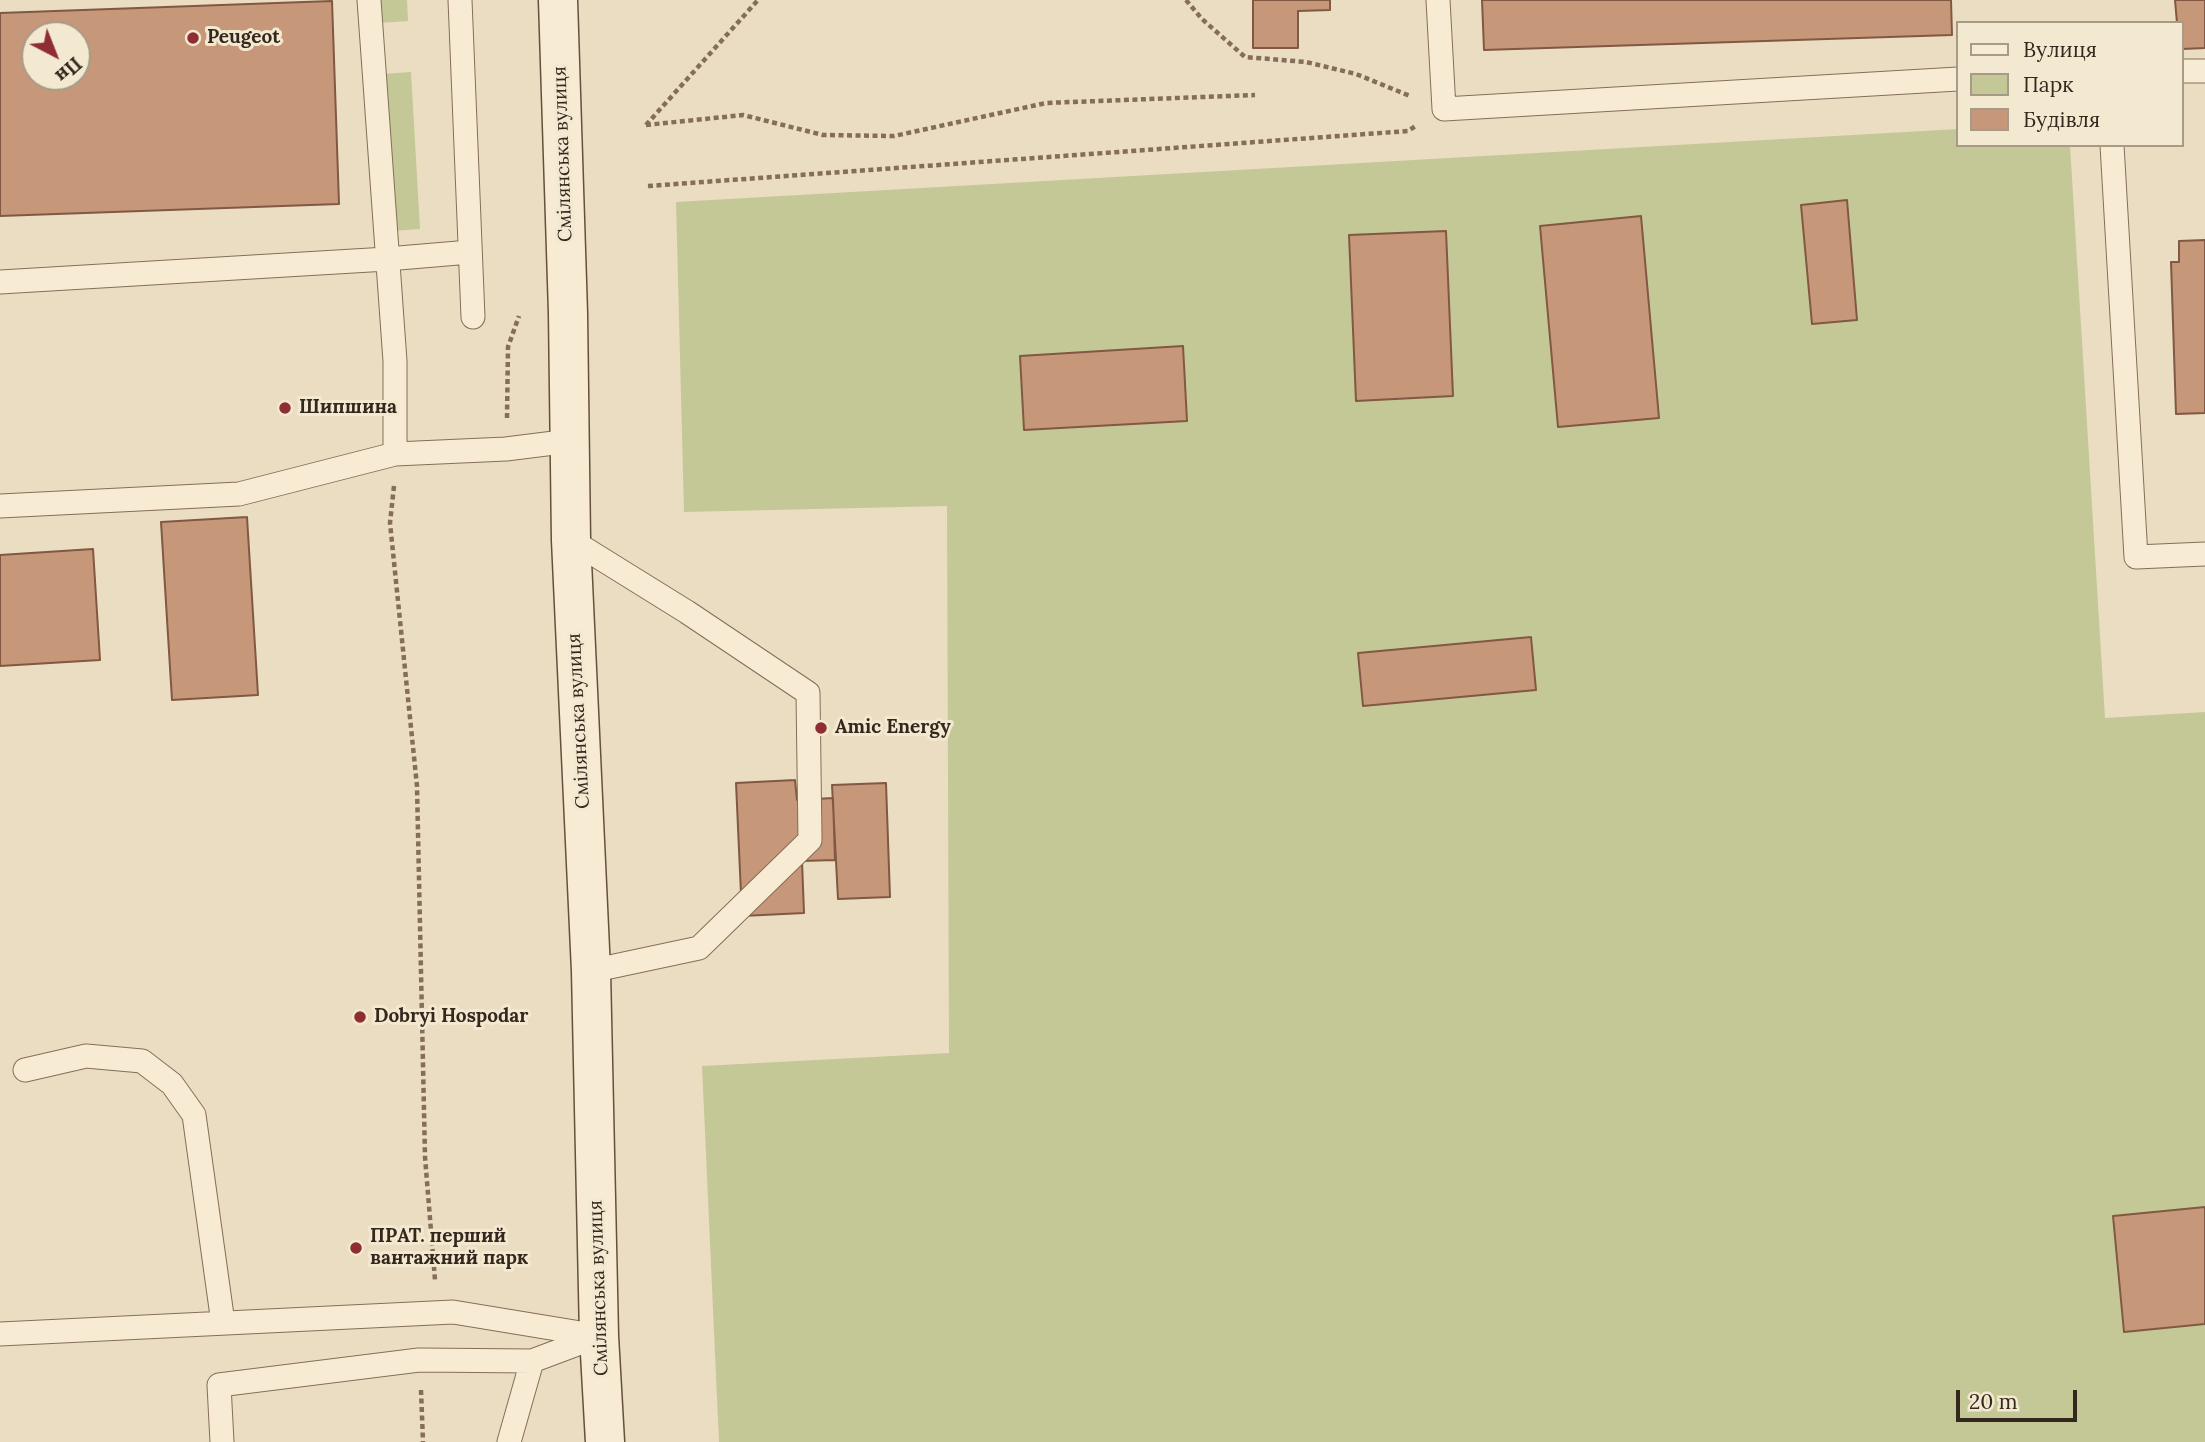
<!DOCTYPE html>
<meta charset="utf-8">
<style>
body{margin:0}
#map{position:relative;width:2205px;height:1442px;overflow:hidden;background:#ebddc1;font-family:Lora,serif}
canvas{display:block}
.legend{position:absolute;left:1956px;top:21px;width:228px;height:126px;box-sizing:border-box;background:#f3e8d0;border:2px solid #a79b88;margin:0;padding:9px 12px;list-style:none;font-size:21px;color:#34271d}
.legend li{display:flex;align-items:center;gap:14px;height:35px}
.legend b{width:35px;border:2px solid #a79b88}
.north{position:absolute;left:21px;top:21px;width:70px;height:70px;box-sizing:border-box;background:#f3e8d0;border:2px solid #a79b88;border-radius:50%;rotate:138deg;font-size:19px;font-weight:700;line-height:28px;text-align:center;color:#34271d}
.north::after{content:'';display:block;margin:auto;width:24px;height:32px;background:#8f2d32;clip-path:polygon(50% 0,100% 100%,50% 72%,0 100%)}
.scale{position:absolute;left:1956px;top:1390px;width:121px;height:32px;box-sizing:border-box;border:4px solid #34271d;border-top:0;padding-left:9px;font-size:21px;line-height:24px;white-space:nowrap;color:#34271d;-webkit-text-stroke:5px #f3e8d0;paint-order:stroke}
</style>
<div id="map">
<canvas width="2205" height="1442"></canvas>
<ul class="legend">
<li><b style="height:9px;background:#f7ebd4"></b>Вулиця</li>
<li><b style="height:19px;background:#c4c896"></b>Парк</li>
<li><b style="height:19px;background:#c79779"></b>Будівля</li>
</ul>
<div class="north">Пн</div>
<div class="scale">20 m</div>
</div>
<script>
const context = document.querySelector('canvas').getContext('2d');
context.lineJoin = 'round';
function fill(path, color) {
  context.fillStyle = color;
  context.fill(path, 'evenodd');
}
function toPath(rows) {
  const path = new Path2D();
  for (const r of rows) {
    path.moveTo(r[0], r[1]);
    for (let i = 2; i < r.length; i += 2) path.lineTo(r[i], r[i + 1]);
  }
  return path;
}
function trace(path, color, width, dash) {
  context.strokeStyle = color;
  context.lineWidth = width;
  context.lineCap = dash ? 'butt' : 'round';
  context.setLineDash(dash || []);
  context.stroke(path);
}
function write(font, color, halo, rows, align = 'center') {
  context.font = font + ' Lora,serif';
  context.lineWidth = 6;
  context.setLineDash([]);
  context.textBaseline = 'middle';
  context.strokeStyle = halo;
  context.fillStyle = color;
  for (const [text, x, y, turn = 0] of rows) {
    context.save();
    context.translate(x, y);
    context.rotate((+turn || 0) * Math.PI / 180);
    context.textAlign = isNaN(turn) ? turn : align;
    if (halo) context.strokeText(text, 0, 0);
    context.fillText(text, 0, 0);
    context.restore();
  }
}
const green = toPath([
 [378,0,407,0,408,21,380,23],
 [411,72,420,229,392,231,383,74],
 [1958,129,1958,145,2070,145,2105,718,2205,712,2205,1442,719,1442,702,1066,949,1053,947,506,684,512,676,202]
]);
const building = toPath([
 [1253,0,1330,0,1330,10,1298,11,1298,48,1253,48,1253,0],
 [1482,0,1951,0,1952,35,1484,50,1482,0],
 [2175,0,2205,0,2205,48,2182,49,2182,23,2177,23,2175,0],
 [332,1,339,204,0,216,0,13,332,1],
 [35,35,77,35,77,77,35,77,35,35],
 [1847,200,1857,320,1812,324,1801,205,1847,200],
 [1641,216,1659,418,1558,427,1540,226,1641,216],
 [1446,231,1453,396,1356,401,1349,235,1446,231],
 [2205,240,2205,413,2176,414,2171,262,2179,262,2179,241,2205,240],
 [1183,346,1187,421,1024,430,1020,356,1183,346],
 [247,517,258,695,172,700,161,522,247,517],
 [93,549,100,660,0,666,0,555,93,549],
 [1531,637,1536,690,1363,706,1358,653,1531,637],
 [795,780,797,800,833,798,835,860,802,861,804,913,742,916,736,783,795,780],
 [886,783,890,897,838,899,832,785,886,783],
 [2205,1207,2205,1324,2124,1332,2113,1216,2205,1207]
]);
const path = toPath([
 [1186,0,1202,19,1245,57,1306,62,1356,74,1410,96],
 [646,125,743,115,823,135,894,136,1046,103,1255,95],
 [646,125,758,0],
 [648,186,1408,131,1417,125],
 [507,418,508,347,519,316],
 [394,486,390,523,417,786,425,1157,435,1280],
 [421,1390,423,1442]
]);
const service = toPath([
 [369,0,395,361,395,454],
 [460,0,473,317],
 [1438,0,1444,109,1958,79],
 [2182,71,2205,71],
 [2112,145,2136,557,2205,554],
 [0,282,387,259,470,252],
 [0,506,239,494,395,454,506,449,570,441],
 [571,540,687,612,808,693,810,840,699,948,591,971],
 [25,1070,86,1056,142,1061,172,1084,194,1115,223,1323],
 [0,1334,453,1312,599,1336],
 [222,1442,219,1385,419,1360,532,1361,596,1337],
 [509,1442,532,1361]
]);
const secondary = toPath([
 [558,0,568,313,571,540,591,971,599,1336,605,1442]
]);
const markers = [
 [193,38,7,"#8f2d32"],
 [285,408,7,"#8f2d32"],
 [821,728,7,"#8f2d32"],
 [360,1017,7,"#8f2d32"],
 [356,1248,7,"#8f2d32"]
];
const poiNames = [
 ["Peugeot",207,38],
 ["Шипшина",299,408],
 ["Amic Energy",835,728],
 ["Dobryi Hospodar",374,1017],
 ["ПРАТ. перший",370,1237],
 ["вантажний парк",370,1259]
];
const streetNames = [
 ["Смілянська вулиця",563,154,-92],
 ["Смілянська вулиця",579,721,-93],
 ["Смілянська вулиця",599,1288,-92]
];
fill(green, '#c4c896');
fill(building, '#c79779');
trace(building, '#815841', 2);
trace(service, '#846e5a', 25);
trace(secondary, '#65503d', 41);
trace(path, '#846e5a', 4.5, [5, 3.5]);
trace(service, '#f7ebd4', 23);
trace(secondary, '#f7ebd4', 38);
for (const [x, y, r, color] of markers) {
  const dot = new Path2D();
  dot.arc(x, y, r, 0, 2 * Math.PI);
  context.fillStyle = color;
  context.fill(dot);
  trace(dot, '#f3e8d0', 2.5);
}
write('bold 19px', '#34271d', '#f3e8d0', poiNames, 'left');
write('19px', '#34271d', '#f3e8d0', streetNames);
</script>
